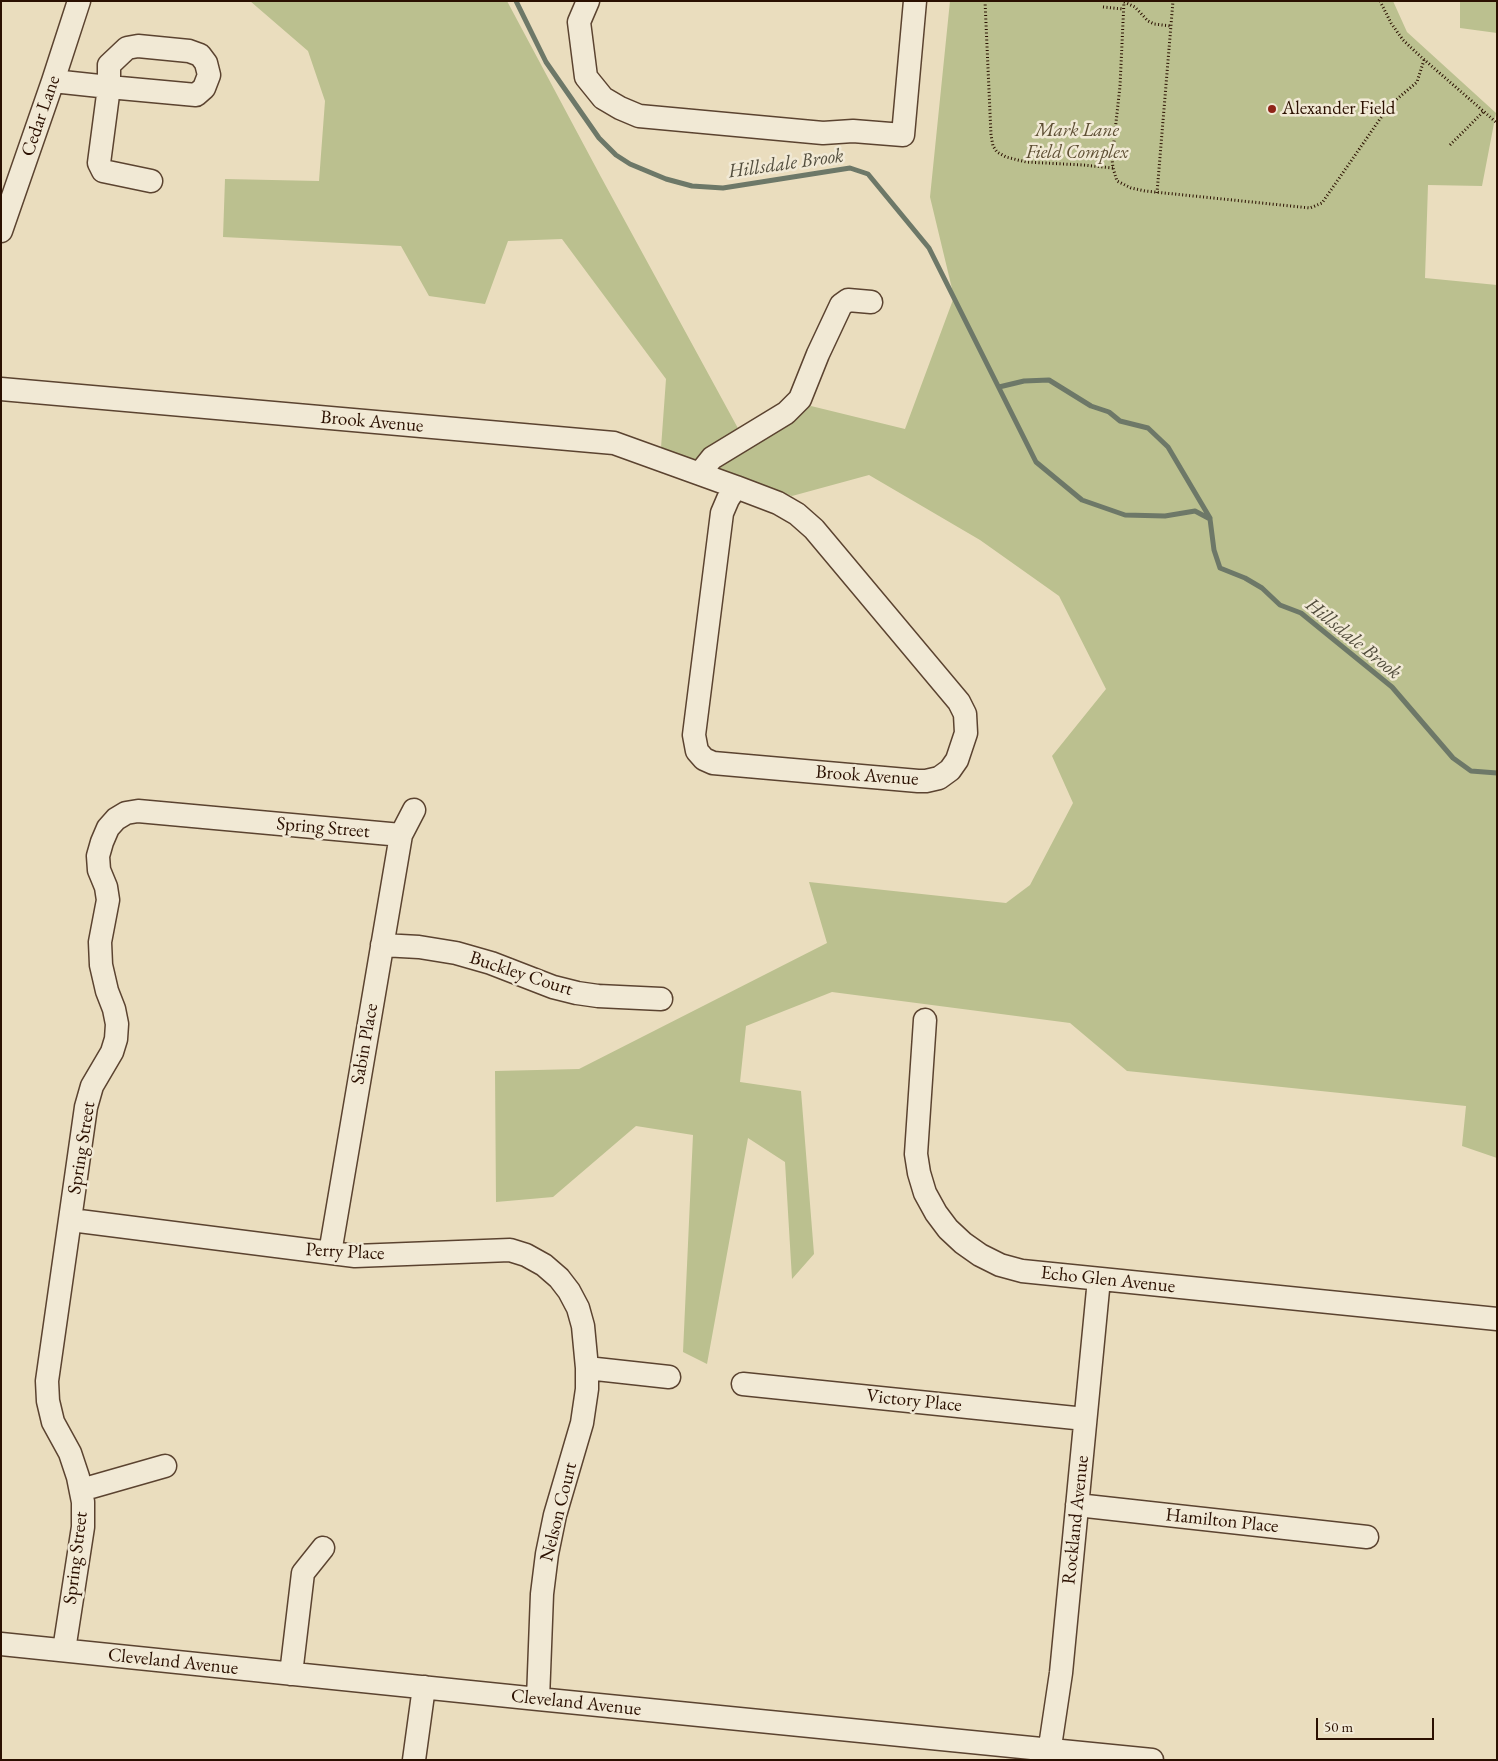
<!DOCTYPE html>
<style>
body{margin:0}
#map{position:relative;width:1498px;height:1761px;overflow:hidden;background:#eaddbe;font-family:"EB Garamond",serif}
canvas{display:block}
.frame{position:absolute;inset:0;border:2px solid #2b1001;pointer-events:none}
.scale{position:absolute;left:1316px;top:1718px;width:118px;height:22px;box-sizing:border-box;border:2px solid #2b1001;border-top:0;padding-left:6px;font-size:15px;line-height:18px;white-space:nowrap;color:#2b1001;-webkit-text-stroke:4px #f1e9d5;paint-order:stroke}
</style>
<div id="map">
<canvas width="1498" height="1761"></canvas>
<div class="frame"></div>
<div class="scale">50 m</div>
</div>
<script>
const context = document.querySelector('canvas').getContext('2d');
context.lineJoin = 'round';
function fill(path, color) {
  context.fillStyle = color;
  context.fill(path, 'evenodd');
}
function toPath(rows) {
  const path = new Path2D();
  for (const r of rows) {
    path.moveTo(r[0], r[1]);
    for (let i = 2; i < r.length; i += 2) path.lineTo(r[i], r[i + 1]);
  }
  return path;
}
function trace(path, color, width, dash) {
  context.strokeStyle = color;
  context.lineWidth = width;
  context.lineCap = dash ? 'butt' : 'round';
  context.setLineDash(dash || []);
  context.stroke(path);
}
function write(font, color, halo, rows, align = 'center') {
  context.font = font + ' "EB Garamond",serif';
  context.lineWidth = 5;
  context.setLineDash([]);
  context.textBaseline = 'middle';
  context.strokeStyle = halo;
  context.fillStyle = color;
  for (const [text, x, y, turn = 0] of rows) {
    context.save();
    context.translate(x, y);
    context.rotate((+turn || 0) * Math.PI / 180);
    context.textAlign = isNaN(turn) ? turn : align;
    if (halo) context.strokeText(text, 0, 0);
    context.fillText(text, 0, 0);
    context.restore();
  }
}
const green = toPath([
 [250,1,507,1,601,177,746,443,811,406,905,429,954,297,930,197,950,1,1393,1,1407,32,1496,113,1482,186,1428,185,1425,278,1497,285,1497,1158,1462,1146,1466,1106,1127,1071,1070,1023,832,992,746,1026,740,1082,801,1091,814,1254,792,1279,785,1162,748,1138,707,1364,683,1352,693,1135,636,1126,553,1197,496,1202,495,1071,579,1069,827,943,809,882,1006,903,1030,885,1073,803,1052,756,1106,689,1059,596,980,540,869,475,792,496,661,448,666,379,562,239,508,241,485,304,429,296,401,246,223,237,225,179,319,181,325,101,308,51],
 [1460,1,1497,1,1497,33,1460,28]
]);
const stream = toPath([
 [516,1,546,62,599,138,616,155,630,164,666,179,692,186,723,188,850,168,868,174,929,248,1036,462,1082,500,1125,515,1165,516,1195,511,1210,519,1214,550,1220,568,1245,578,1262,588,1280,605,1301,613,1392,687,1453,758,1471,771,1497,773],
 [999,387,1024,381,1049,380,1091,406,1109,412,1120,421,1148,428,1168,447,1210,518]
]);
const path = toPath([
 [985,1,991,135,993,146,997,152,1006,157,1026,162,1083,165,1113,168],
 [1124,1,1120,86,1112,159,1113,168,1117,181,1131,188,1145,191,1310,208,1322,203,1389,106,1417,82,1424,60],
 [1380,1,1391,23,1403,40,1420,56,1497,123],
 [1124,2,1135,7,1148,21,1154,24,1171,26],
 [1103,7,1123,9],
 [1450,145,1483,112],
 [1157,193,1173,1]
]);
const minor = toPath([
 [588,1,579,22,586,77,603,98,620,108,639,116,823,133,853,131,903,135,915,1],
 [53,81,109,87,196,95,204,88,209,75,206,63,200,55,189,51,138,46,127,48,109,65,109,87,99,163,103,171,151,181],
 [1,231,53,81,79,1],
 [1,389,614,443,736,487],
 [700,473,712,458,786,413,800,399,818,354,841,305,848,300,871,302],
 [736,487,778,503,797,514,814,529,959,702,965,714,966,733,957,760,950,770,939,778,926,781,918,781,713,763,704,759,697,751,694,735,722,513,728,499,736,487],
 [382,945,419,947,456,953,491,963,553,987,577,993,598,996,661,999],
 [925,1020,916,1154,919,1173,925,1193,936,1213,948,1229,963,1243,980,1255,1000,1265,1022,1271,1497,1319],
 [71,1220,355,1256,510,1250,526,1255,544,1265,559,1278,569,1291,578,1308,583,1326,587,1368,587,1389,582,1423,555,1515,547,1554,542,1594,538,1699],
 [330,1253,401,835,414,810],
 [587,1368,669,1377],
 [743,1384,1085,1419],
 [81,1490,165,1466],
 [1077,1505,1367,1537],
 [1,1644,538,1699,1152,1760],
 [64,1650,83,1527,83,1502,78,1477,70,1453,53,1422,48,1401,47,1381,86,1107,92,1086,112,1052,116,1039,117,1024,114,1009,107,991,101,965,100,942,108,900,106,887,99,870,98,856,102,842,108,828,116,819,126,813,138,811,401,835],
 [291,1674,303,1573,323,1548],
 [414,1760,424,1687],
 [1048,1760,1061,1673,1099,1279]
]);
const markers = [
 [1272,109,5,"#8f2418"]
];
const poiNames = [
 ["Alexander Field",1282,109]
];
const streetNames = [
 ["Cedar Lane",41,116,-71],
 ["Brook Avenue",372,422,5],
 ["Brook Avenue",867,776,4],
 ["Spring Street",323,828,5],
 ["Buckley Court",521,974,18],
 ["Sabin Place",365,1044,-80],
 ["Spring Street",82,1148,-81],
 ["Perry Place",345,1252,3],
 ["Echo Glen Avenue",1108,1280,6],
 ["Victory Place",914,1401,6],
 ["Nelson Court",559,1512,-76],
 ["Rockland Avenue",1076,1520,-84],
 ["Hamilton Place",1222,1521,6],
 ["Spring Street",76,1558,-83],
 ["Cleveland Avenue",173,1662,6],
 ["Cleveland Avenue",576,1703,6]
];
const parkNames = [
 ["Mark Lane",1077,131],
 ["Field Complex",1077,153]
];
const waterNames = [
 ["Hillsdale Brook",786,164,-8],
 ["Hillsdale Brook",1353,639,39]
];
fill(green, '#bbc08f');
trace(stream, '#6d7868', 5);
trace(minor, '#5b4330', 25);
trace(path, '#2b1001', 3, [1, 2.5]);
trace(minor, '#f1e9d5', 22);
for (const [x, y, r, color] of markers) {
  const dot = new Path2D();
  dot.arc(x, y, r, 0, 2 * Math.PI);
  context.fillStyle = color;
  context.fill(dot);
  trace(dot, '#f1e9d5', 2);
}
write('19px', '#2b1001', '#f1e9d5', poiNames, 'left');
write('19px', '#2b1001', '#f1e9d5', streetNames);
write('italic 19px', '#5d4e33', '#f1e9d5', parkNames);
write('italic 20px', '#524d3d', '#f1e9d5', waterNames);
</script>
